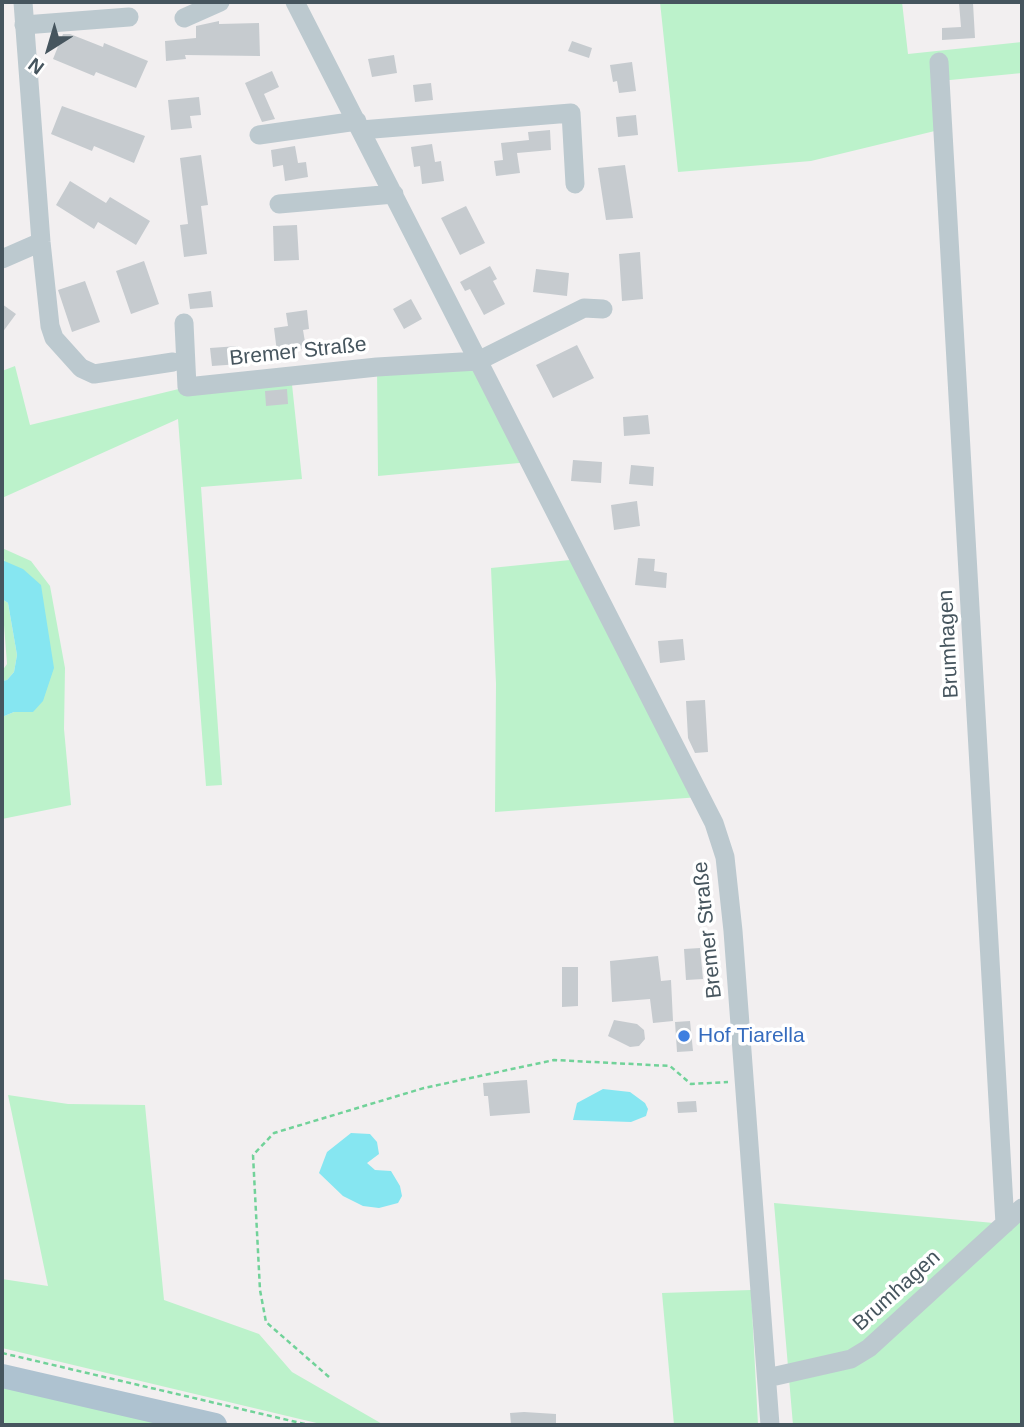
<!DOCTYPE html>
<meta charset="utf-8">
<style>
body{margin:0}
#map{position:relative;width:1024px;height:1427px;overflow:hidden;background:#f2eff0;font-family:Arial,sans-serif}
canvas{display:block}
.frame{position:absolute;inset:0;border:4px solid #46555e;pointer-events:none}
.north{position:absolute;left:14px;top:14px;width:70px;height:70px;-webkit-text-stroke:5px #fff;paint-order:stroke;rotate:217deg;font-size:19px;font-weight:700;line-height:28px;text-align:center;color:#46555e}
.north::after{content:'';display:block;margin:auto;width:24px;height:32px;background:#46555e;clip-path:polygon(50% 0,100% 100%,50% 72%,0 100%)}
</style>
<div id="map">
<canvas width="1024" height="1427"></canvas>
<div class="frame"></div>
<div class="north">N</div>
</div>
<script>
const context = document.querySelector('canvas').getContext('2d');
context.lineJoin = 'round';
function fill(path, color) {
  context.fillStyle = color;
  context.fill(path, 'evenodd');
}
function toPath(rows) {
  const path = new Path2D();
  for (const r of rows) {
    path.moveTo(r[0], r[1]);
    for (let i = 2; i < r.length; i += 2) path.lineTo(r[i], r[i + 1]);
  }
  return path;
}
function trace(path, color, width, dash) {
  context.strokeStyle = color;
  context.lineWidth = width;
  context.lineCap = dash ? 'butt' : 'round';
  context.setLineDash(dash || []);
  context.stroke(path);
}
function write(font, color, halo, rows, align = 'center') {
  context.font = font + ' Arial,sans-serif';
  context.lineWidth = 7;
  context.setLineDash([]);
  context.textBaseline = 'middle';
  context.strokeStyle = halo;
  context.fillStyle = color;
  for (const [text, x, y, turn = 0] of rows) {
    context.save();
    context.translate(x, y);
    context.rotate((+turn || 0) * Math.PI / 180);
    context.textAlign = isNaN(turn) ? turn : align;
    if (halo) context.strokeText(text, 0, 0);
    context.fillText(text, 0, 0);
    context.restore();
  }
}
const green = toPath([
 [660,2,902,2,908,54,1022,42,1022,73,940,81,943,129,811,161,678,172],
 [478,361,530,462,378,476,377,367],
 [15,366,30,425,187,387,291,375,302,479,201,487,222,785,206,786,178,419,2,498,2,371],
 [2,548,31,561,50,586,65,668,64,729,71,805,2,819,2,717,14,712,33,712],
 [580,559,700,797,495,812,496,684,491,568],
 [2,599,8,603,17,655,14,672,7,680,2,681,2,671,7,664],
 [8,1095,68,1104,145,1105,164,1300,259,1334,292,1372,384,1425,325,1425,2,1348,2,1279,48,1286],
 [774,1203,1005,1224,1022,1208,1022,1425,793,1425],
 [751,1290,758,1425,674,1425,662,1293],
 [2,1386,171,1425,2,1425]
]);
const water = toPath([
 [2,560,23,569,41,585,54,668,43,701,33,712,14,712,2,717,2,681,7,680,14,672,17,655,8,603,2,599],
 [603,1089,630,1092,645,1103,648,1109,646,1116,631,1122,573,1120,577,1103],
 [351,1133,370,1134,377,1142,379,1154,367,1163,375,1170,391,1171,400,1186,402,1196,398,1203,379,1208,363,1206,343,1196,319,1173,327,1152]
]);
const building = toPath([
 [959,3,973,3,975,38,942,40,942,28,961,27],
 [219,21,219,24,259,23,260,56,185,55,186,59,166,61,165,41,196,38,196,26],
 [63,34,70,34,103,47,104,43,148,61,136,88,96,72,94,76,53,59],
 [572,41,592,48,589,58,568,51],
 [394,55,397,73,372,77,368,59],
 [632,62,636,91,619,93,617,81,613,82,610,65],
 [272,71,279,87,264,94,275,119,262,122,245,83],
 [431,83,433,100,415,102,413,85],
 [199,97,201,115,190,116,192,128,171,130,168,100],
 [62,106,145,136,134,163,94,146,92,151,51,134],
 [636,115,638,135,618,137,616,117],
 [550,130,551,150,517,153,520,173,496,176,494,161,503,160,501,143,529,140,528,132],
 [432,144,435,162,441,161,444,181,422,184,420,166,414,167,411,147],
 [295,146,298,163,306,162,308,177,285,181,283,165,273,167,271,150],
 [201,155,208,205,201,206,207,254,184,257,180,225,188,224,180,158],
 [625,165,633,218,606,220,598,168],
 [70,181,106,203,110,197,150,221,136,245,98,222,94,229,56,205],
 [466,206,485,243,460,255,441,218],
 [297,225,299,260,274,261,273,226],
 [640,252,643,299,622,301,619,254],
 [144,261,159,304,131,314,116,271],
 [490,266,497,279,493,281,505,304,484,315,470,289,465,291,460,282],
 [536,269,569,273,567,296,533,292],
 [85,281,100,322,72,332,58,290],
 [211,291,213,307,190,309,188,294],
 [411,299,422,319,404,329,393,309],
 [2,304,16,314,2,333],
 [307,310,309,329,303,330,306,348,277,352,274,328,288,326,286,313],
 [577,345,594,378,553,398,536,365],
 [238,346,240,364,212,366,210,348],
 [287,389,288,404,266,406,265,391],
 [648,415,650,434,624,436,623,417],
 [573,460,602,462,601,483,571,481],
 [631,465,654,467,653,486,629,484],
 [637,501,640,526,614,530,611,505],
 [638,558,655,559,654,571,667,573,666,588,635,585],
 [683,639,685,660,660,663,658,641],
 [705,700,708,752,695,753,688,738,686,701],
 [700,948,703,979,686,980,684,949],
 [658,956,661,981,671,980,673,1021,653,1023,650,999,612,1002,610,961],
 [562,967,578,967,578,1006,562,1007],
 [614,1020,637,1024,644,1030,645,1039,639,1046,630,1047,608,1036],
 [690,1021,693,1051,677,1052,675,1022],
 [527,1080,530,1113,490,1116,488,1096,484,1096,483,1083],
 [696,1101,697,1112,678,1113,677,1102],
 [524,1412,556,1414,556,1425,511,1425,510,1413]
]);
const path = toPath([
 [2,1353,309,1425],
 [329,1377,266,1322,260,1290,253,1155,274,1133,424,1088,554,1060,670,1066,691,1084,728,1082]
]);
const minor = toPath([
 [23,2,41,242,50,326,54,338,81,368,94,374,173,362],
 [295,2,714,823,725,857,733,931,770,1425],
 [184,18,220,2],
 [24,25,129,17],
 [939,62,1005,1224],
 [361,130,571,113,575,184],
 [259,135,357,121],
 [279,204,394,194],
 [2,259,41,242],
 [184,323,187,387,377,367,478,361,584,308,603,309],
 [767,1378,851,1359,869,1348,1022,1208]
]);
const major = toPath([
 [2,1376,215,1425]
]);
const markers = [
 [684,1036,7,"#3f7fe0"]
];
const streetNames = [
 ["Bremer Straße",298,352,-6],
 ["Brumhagen",949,644,-93],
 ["Bremer Straße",708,930,-96],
 ["Brumhagen",897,1291,-42]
];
const shopNames = [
 ["Hof Tiarella",698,1036]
];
fill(green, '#bcf2cb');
fill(water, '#86e6f1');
fill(building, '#c6cbcf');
trace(path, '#71d299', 2.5, [5, 3.5]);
trace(minor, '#bcc9cf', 19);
trace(major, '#aec2d0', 24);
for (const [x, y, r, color] of markers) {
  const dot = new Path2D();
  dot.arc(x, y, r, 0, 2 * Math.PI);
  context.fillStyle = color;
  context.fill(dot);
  trace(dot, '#fff', 2.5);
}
write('21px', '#46555e', '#fff', streetNames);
write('21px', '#366cbe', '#fff', shopNames, 'left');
</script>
